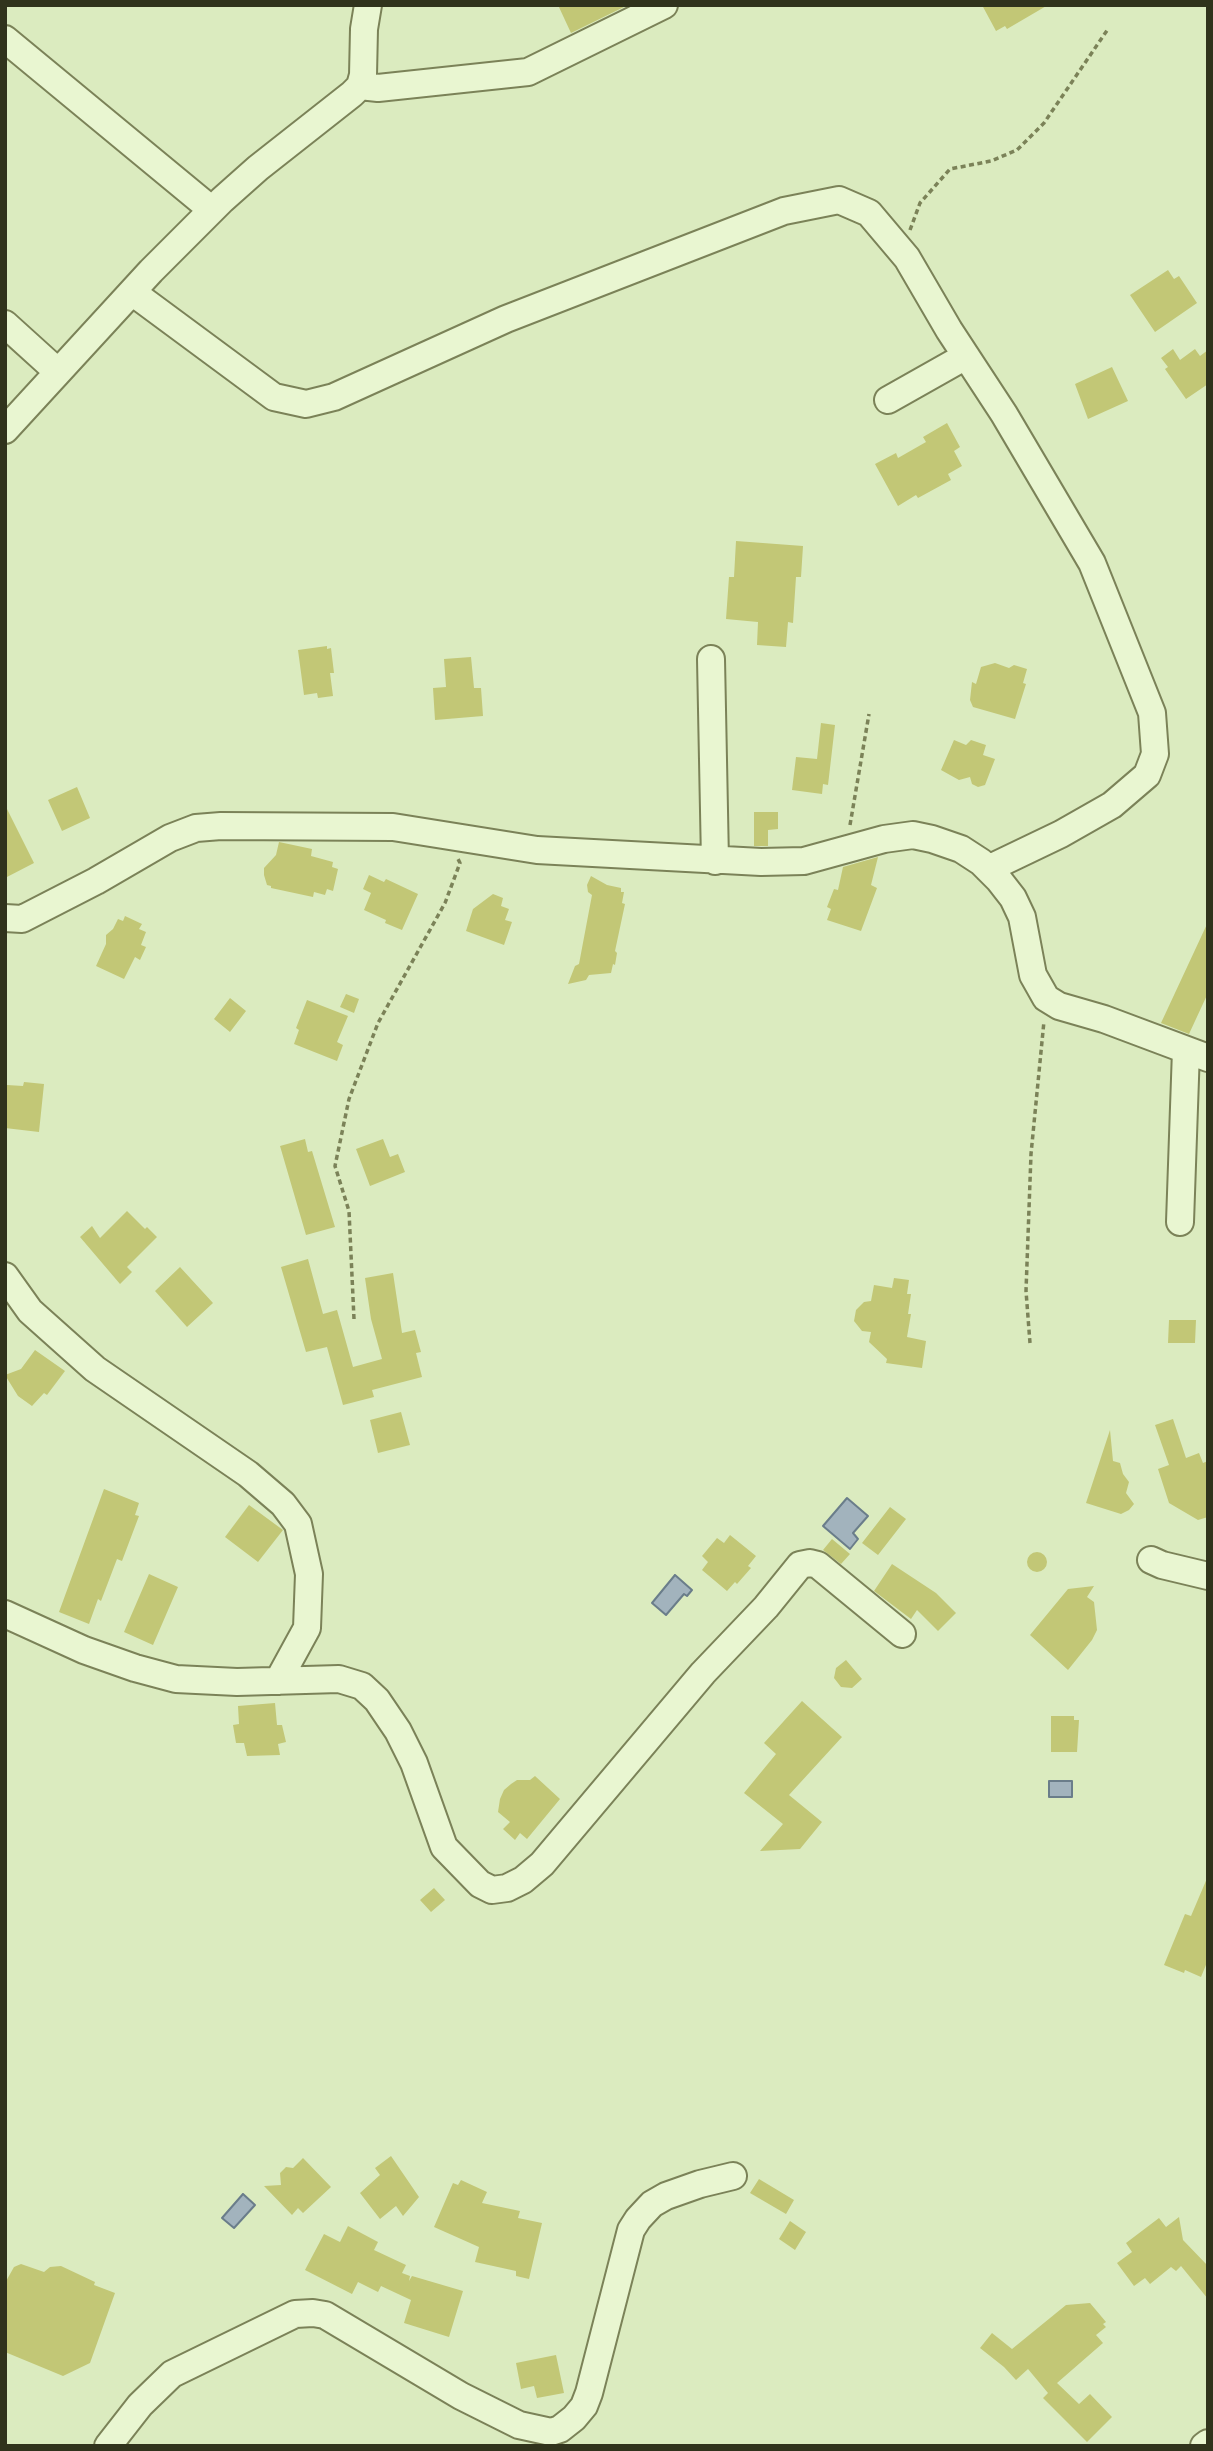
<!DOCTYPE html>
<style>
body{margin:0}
#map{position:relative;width:1213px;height:2451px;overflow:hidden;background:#dbebbf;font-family:"Playfair Display",serif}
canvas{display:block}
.frame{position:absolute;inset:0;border:7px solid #30331c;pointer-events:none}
</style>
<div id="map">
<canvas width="1213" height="2451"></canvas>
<div class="frame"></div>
</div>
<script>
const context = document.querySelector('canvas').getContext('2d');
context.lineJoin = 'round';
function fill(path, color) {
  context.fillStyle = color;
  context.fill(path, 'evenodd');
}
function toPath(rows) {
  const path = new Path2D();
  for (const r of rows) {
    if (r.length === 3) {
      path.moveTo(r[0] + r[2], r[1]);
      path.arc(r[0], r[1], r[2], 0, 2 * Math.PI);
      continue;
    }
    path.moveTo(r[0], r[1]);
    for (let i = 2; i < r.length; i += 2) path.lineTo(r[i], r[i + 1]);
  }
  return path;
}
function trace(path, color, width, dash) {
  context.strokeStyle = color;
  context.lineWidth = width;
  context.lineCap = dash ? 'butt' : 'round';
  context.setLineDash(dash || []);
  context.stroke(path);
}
const water = toPath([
 [847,1498,868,1516,853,1533,858,1539,850,1549,823,1526,847,1498],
 [675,1575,692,1590,687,1596,684,1594,666,1615,652,1603,675,1575],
 [1049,1781,1072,1781,1072,1797,1049,1797,1049,1781],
 [243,2194,255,2205,234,2228,222,2218,243,2194]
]);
const building = toPath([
 [558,5,628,5,571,33],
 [982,5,1048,5,1007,29,1005,26,996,31],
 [1168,270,1174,279,1179,276,1197,303,1155,332,1130,295],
 [1173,349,1180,360,1195,349,1200,356,1208,350,1208,384,1186,399,1165,369,1168,367,1161,358],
 [1112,367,1128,401,1088,419,1075,384],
 [947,423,960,447,954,451,962,466,948,474,951,480,918,498,916,495,898,506,875,464,896,453,898,458,926,442,923,437],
 [736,541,803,546,801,577,796,577,793,623,788,622,786,647,757,645,758,622,726,619,729,577,734,577],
 [327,646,327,649,331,648,334,673,330,673,333,696,318,698,317,693,304,695,298,650],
 [471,657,474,688,481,688,483,716,435,720,433,688,446,687,444,659],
 [995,663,1009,668,1014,665,1027,669,1023,683,1026,684,1015,719,973,707,970,700,972,682,976,684,981,667],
 [821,723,835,725,828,785,823,784,822,794,792,790,796,757,817,759],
 [954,740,966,745,971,740,986,745,983,755,995,759,985,785,978,787,972,784,970,777,959,780,941,770],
 [77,787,90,818,62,831,48,800],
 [5,805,34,863,5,878],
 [754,812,778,812,778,829,768,830,768,846,754,846],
 [279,842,312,849,311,856,333,862,332,867,338,869,333,891,327,889,325,895,314,892,313,897,271,888,271,886,267,885,264,875,264,868,276,855],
 [878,857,871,885,877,888,861,931,827,920,831,909,827,907,834,889,838,890,843,867],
 [369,875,384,882,386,879,418,894,402,930,385,923,386,920,364,910,371,893,363,889],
 [591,876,607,885,621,888,621,892,624,892,622,903,625,904,615,951,617,953,615,965,613,964,611,973,589,975,586,980,568,984,575,966,579,964,592,895,588,892,587,885],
 [493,894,503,898,501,906,509,909,505,920,512,922,504,945,466,931,473,909],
 [125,916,142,924,139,929,146,932,141,945,146,947,140,960,135,957,124,979,96,966,106,944,106,935,113,929,118,919,123,921],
 [1208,922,1208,993,1189,1034,1161,1023],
 [346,994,359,999,354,1013,340,1007],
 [230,998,246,1011,230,1032,214,1019],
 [307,1000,348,1016,337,1042,343,1045,337,1061,294,1044,299,1030,296,1028],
 [24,1082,44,1084,39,1132,5,1128,7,1085,23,1086],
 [305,1139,308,1152,312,1151,335,1227,306,1235,280,1146],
 [383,1139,390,1157,398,1154,405,1172,370,1186,356,1149],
 [127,1211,145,1229,147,1227,157,1237,127,1267,132,1272,120,1284,80,1237,92,1226,100,1238],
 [308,1259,323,1314,337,1310,353,1367,382,1359,371,1319,365,1278,393,1273,402,1333,415,1330,421,1352,416,1353,422,1377,372,1390,374,1397,343,1405,327,1347,306,1352,281,1267],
 [180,1267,213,1303,187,1327,155,1291],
 [894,1278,909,1280,907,1294,911,1294,908,1314,911,1314,907,1337,926,1341,922,1368,886,1363,887,1359,869,1342,871,1332,862,1331,854,1321,856,1310,864,1302,871,1301,874,1285,892,1288],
 [1169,1320,1196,1320,1195,1343,1168,1343],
 [35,1350,65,1371,47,1395,44,1393,32,1406,18,1396,5,1375,21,1369],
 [401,1412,410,1445,378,1453,370,1420],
 [1173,1419,1186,1458,1199,1453,1203,1463,1208,1461,1208,1517,1198,1520,1169,1503,1158,1469,1169,1465,1155,1425],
 [1110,1430,1113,1461,1120,1463,1123,1474,1129,1482,1126,1493,1134,1504,1129,1510,1121,1514,1086,1503],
 [104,1489,139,1503,135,1515,139,1516,122,1561,117,1559,101,1601,98,1599,89,1624,59,1612],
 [249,1505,283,1530,258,1562,225,1537],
 [890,1507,906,1519,878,1555,862,1543],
 [730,1535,756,1556,748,1566,751,1568,737,1584,735,1582,727,1591,702,1570,708,1562,702,1556,717,1538,724,1543],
 [832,1539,850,1554,841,1564,823,1550],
 [1037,1562,10],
 [892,1564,936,1593,956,1613,938,1631,917,1610,911,1619,874,1591],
 [149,1574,178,1587,153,1645,124,1632],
 [1094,1586,1087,1597,1094,1602,1097,1630,1092,1640,1068,1670,1030,1635,1068,1589],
 [846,1660,862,1679,852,1688,841,1687,834,1678,836,1668],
 [802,1701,842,1737,789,1795,822,1822,800,1849,760,1851,783,1824,744,1793,776,1754,764,1743],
 [275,1703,277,1725,282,1725,286,1742,278,1744,280,1755,247,1756,244,1743,236,1743,233,1725,239,1724,238,1706],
 [1051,1716,1074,1716,1074,1720,1079,1720,1077,1752,1051,1752],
 [535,1776,560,1799,527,1839,520,1833,515,1840,503,1829,510,1822,498,1812,500,1799,504,1790,511,1784,517,1780,530,1780],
 [1208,1876,1208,1960,1201,1977,1185,1970,1184,1973,1164,1965,1185,1914,1191,1916],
 [434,1888,445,1900,431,1912,420,1900],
 [391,2156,419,2197,403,2216,396,2206,380,2219,360,2193,380,2175,375,2168],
 [303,2158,331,2187,303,2213,298,2208,292,2215,264,2186,281,2185,280,2173,286,2167,293,2168],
 [759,2179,794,2200,786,2214,750,2193],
 [461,2180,487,2192,482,2203,520,2211,518,2218,542,2223,529,2279,516,2276,516,2271,475,2262,479,2247,434,2227,453,2183,458,2185],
 [1179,2217,1183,2240,1208,2266,1208,2299,1181,2266,1176,2271,1171,2267,1150,2284,1145,2278,1134,2286,1117,2263,1132,2252,1126,2243,1159,2218,1166,2227],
 [790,2221,806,2232,795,2250,779,2239],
 [348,2226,378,2242,374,2250,406,2265,402,2273,410,2276,409,2281,412,2276,463,2291,449,2337,404,2323,411,2300,381,2286,378,2292,358,2282,352,2294,305,2270,324,2234,340,2242],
 [21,2264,44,2272,50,2267,61,2266,95,2282,94,2285,115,2293,90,2363,63,2376,5,2352,5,2283,14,2267],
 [1090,2303,1106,2322,1103,2324,1106,2327,1096,2335,1103,2343,1057,2383,1079,2404,1090,2394,1112,2417,1087,2442,1043,2398,1048,2393,1028,2369,1016,2380,1004,2367,980,2348,992,2333,1012,2349,1066,2305],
 [556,2355,564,2393,537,2398,534,2386,521,2389,516,2363]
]);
const path = toPath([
 [910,230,920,203,950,169,991,161,1017,150,1044,123,1108,29],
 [850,825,869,714],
 [354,1319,349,1211,335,1166,349,1099,378,1023,445,903,460,863,458,859],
 [1030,1343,1026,1291,1031,1154,1044,1021]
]);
const minor = toPath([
 [5,39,212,210],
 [360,86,378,88,528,72,664,5],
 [132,292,274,397,306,404,334,397,506,319,784,211,839,200,869,213,907,258,949,330,1004,414,1092,563,1152,713,1155,754,1147,775,1112,805,1061,834,988,869],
 [5,324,58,372],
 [888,400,966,356],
 [5,430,151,271,222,200,258,168,352,94,360,86,363,75,364,29,368,5],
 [711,659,715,861],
 [5,918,22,919,96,881,170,838,196,828,221,826,393,827,537,850,761,862,804,861,884,839,913,835,932,839,961,849,981,862,999,880,1013,898,1022,917,1033,975,1046,998,1059,1006,1104,1019,1208,1058],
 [1180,1222,1186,1050],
 [5,1276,30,1311,95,1369,248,1474,283,1504,298,1524,309,1574,307,1628,278,1681],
 [1151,1560,1162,1565,1208,1576],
 [5,1614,84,1650,135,1668,176,1679,237,1682,339,1679,362,1686,377,1700,398,1731,414,1763,444,1847,480,1884,492,1890,507,1888,523,1880,542,1864,703,1673,766,1607,800,1565,810,1563,818,1565,902,1634],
 [108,2446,140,2405,172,2374,295,2314,313,2313,325,2315,461,2396,519,2425,551,2432,560,2429,574,2418,584,2406,589,2393,631,2230,638,2219,652,2204,666,2196,700,2184,733,2176],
 [1204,2446,1208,2443]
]);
fill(water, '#a2b3bd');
trace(water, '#6a7d8a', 2);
fill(building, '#c2c776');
trace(minor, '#7b8258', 30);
trace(path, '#7b8258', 3.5, [5, 3.5]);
trace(minor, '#e9f6d1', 26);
</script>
